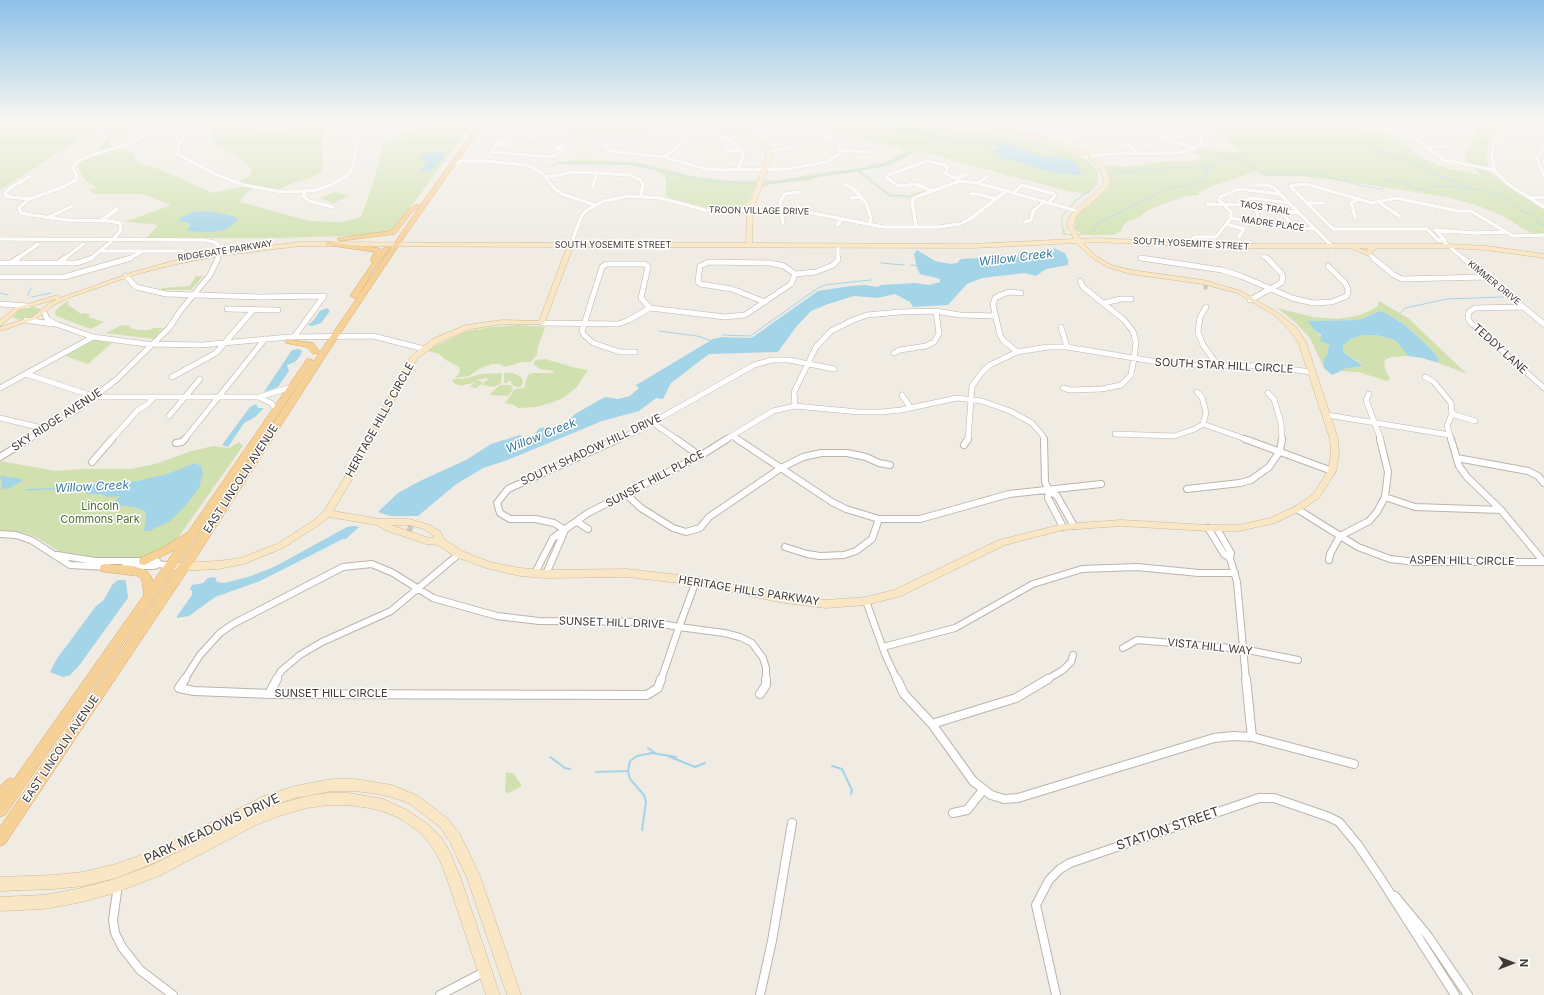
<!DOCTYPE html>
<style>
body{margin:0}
#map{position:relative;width:1544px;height:995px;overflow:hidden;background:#f0ebe3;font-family:Inter,sans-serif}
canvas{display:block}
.north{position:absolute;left:1492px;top:943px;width:40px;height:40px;-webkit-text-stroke:3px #fff;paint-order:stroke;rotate:90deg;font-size:11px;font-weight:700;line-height:16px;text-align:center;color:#413a34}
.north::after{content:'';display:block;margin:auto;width:14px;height:18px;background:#413a34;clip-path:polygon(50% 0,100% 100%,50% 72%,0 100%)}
</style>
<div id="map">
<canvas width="1544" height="995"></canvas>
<div class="north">N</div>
</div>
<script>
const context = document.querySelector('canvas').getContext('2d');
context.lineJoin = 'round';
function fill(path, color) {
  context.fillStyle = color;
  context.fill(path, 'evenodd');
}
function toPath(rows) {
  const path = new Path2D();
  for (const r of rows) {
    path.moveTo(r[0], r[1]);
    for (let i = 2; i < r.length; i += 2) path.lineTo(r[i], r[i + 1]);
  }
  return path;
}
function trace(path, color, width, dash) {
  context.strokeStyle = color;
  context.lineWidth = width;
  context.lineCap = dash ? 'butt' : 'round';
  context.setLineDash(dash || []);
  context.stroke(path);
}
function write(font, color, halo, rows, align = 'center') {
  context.font = font + ' Inter,sans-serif';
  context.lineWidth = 3;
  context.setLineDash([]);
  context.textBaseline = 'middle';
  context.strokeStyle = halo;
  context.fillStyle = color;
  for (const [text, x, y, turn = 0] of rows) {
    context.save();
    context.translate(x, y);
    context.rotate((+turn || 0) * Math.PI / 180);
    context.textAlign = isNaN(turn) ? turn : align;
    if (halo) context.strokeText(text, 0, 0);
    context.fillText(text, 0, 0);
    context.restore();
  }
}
const green = toPath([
 [0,120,145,120,112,139,109,144,114,148,96,153,107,137,113,132,109,129,96,129,0,190],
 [213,120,248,120,248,122,259,130,271,136,284,132,299,120,335,120,323,130,322,172,309,179,298,181,276,190,238,182,250,176,252,170,238,156,217,148,209,129],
 [437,120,475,120,392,232,373,235,278,238,146,238,158,226,153,224,125,222,171,205,142,194,96,194,88,190,96,188,82,177,82,174,78,168,78,165,82,161,115,149,135,153,134,156,138,163,157,168,213,193,246,186,254,188,245,194,240,202,309,221,342,222,361,217,374,181,383,144],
 [558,120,572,129,586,133,589,135,589,138,582,141,586,155,575,160,635,162,697,177,734,181,782,180,817,173,862,168,870,164,883,163,904,152,898,147,850,136,816,120,922,120,952,128,1031,139,1066,149,1079,156,1088,161,1097,170,1098,178,1097,185,1088,194,1084,193,1064,215,1062,220,1063,226,1066,234,1082,234,1075,229,1075,218,1083,209,1108,189,1110,179,1107,171,1103,165,1127,167,1156,162,1191,162,1201,158,1202,157,1191,152,1202,148,1217,151,1240,152,1214,127,1361,128,1394,137,1402,142,1418,156,1429,162,1450,169,1480,175,1476,169,1490,172,1507,186,1544,210,1544,233,1531,233,1501,215,1476,205,1446,197,1345,181,1297,176,1264,176,1259,170,1205,189,1199,193,1199,195,1186,196,1163,204,1147,211,1138,218,1127,222,1122,227,1121,231,1114,235,1063,235,1061,219,1063,214,1075,200,1082,195,1082,193,1067,191,918,151,890,165,860,171,863,175,891,196,905,197,925,190,926,191,909,198,890,197,857,172,815,177,811,181,799,181,767,185,761,188,764,182,758,182,745,208,707,208,666,197,666,179,663,175,654,169,630,165,576,164,560,164,542,168,559,161,571,161,585,154,581,141,587,138,588,136,585,133,571,130,565,127],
 [1482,120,1505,120,1489,141,1487,155,1488,167,1468,165,1464,156],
 [335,192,349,196,333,203,320,198],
 [196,276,203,276,191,290,160,290,162,288,190,286],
 [68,301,70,302,67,304,81,314,85,313,90,315,88,317,104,322,91,329,56,316,55,312,59,307],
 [1379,301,1408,318,1467,374,1439,363,1437,356,1426,344,1405,325,1384,312,1379,311,1359,320,1309,321,1314,330,1329,344,1327,355,1324,364,1324,368,1310,338,1295,322,1277,308,1313,317,1337,319,1356,316,1367,312,1377,307],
 [33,307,41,309,32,317,19,320,13,317,19,310],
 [122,325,131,326,129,328,139,330,150,330,153,328,163,328,154,339,105,333],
 [519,325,545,327,538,347,537,354,531,362,521,362,505,367,499,364,492,364,479,369,469,376,455,378,460,372,459,367,446,360,439,354,428,351,435,346,468,331,491,327],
 [1362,335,1375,335,1389,338,1396,341,1408,356,1391,357,1385,360,1384,366,1390,379,1386,381,1359,372,1340,371,1347,368,1359,367,1362,364,1343,352,1343,346,1351,339],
 [94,340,112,343,88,364,65,356],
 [545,359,576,368,588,370,576,388,563,398,553,402,536,407,518,408,514,405,505,403,515,389,524,388,528,375,533,373,553,373,554,371,540,369,533,364,536,360],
 [502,373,501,383,494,387,482,385,484,382,489,379,487,378,476,380,483,382,477,388,470,387,475,381,470,384,466,384,462,386,455,384,452,381,453,379,463,379,482,374],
 [504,373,513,373,521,377,523,382,521,387,516,387,511,384,512,381,509,381,507,383,504,383],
 [500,385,511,385,513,389,508,396,489,395],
 [239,442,243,446,175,542,142,558,88,557,62,553,34,536,21,532,0,530,0,461,56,471,81,469,131,469,155,464,192,451,213,446,229,448],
 [506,772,514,774,522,786,507,794,507,792,505,792]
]);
const water = toPath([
 [997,142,1021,148,1044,157,1059,157,1072,161,1077,163,1082,174,1076,175,1057,173,1028,166,1021,162,1001,159,999,155,991,152,998,148,999,146,988,145,981,143,992,144,992,143],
 [436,152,445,153,442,160,430,172,420,171,427,163,421,159,422,155],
 [210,211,236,217,238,220,227,229,210,232,188,231,187,230,190,226,190,223,180,221,180,218,193,212],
 [1054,248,1065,253,1068,260,1068,265,1046,269,1036,276,1025,273,982,278,967,284,948,305,913,307,910,302,895,294,877,298,854,296,828,304,811,311,796,327,778,352,709,354,671,383,663,399,656,398,639,411,602,421,505,461,483,468,455,485,418,516,390,516,378,512,398,493,420,481,466,460,491,444,520,435,525,438,530,438,540,428,556,426,566,423,575,414,605,397,618,399,630,396,639,388,636,385,638,384,713,339,722,337,749,338,753,337,818,291,850,286,865,285,877,287,881,285,915,283,929,285,940,282,940,279,920,274,917,268,914,254,917,250,935,261,951,264,957,263,961,259,980,258,1000,255,1035,254,1044,253],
 [327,308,330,311,321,323,312,326,308,325,314,320,320,311],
 [1379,311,1384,312,1405,325,1426,344,1437,356,1439,363,1422,358,1408,356,1396,341,1389,338,1375,335,1362,335,1351,339,1343,346,1343,352,1362,365,1359,367,1347,368,1332,375,1324,368,1324,359,1327,355,1329,344,1320,341,1321,335,1314,330,1308,321,1359,320],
 [299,349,302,351,300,356,295,362,287,365,289,371,278,387,264,392,292,350],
 [256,404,258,408,264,408,255,417,244,423,228,447,222,445,250,407],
 [195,463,201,466,203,473,199,488,185,506,170,521,149,531,144,531,146,517,145,511,134,507,117,505,115,501,120,496,107,497,101,494,88,494,82,491,65,490,68,487,79,485,137,481,167,474],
 [2,476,22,479,22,481,9,488,1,489,2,482,0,477],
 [354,526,359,527,346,539,343,539,260,581,215,597,189,616,177,618,177,616,192,595,192,591,190,589,192,585,203,583,208,578,215,577,217,582,225,583,251,576,274,567,347,527],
 [118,580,125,580,126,582,128,598,78,667,70,675,63,677,50,672,56,660,96,606,104,600,112,585]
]);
const streamFar2 = toPath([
 [871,122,959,142,982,143],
 [1371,149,1421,165,1433,173,1471,188],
 [442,160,445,160],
 [558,163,628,164,709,181,753,184],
 [859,170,890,195,907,196],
 [1111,171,1134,172,1172,167,1207,167],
 [766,184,878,167,900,159,912,151],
 [1076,200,1090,191],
 [1093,231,1098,223,1168,189,1205,182,1207,167,1226,158,1241,159,1259,173,1298,173,1324,176,1363,186,1382,189,1387,179,1419,189,1428,190,1432,187,1450,186,1488,191,1506,197,1518,209,1534,216,1540,224,1544,225],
 [881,263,904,265],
 [911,265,920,266],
 [0,293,8,295],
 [28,295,31,288],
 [32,297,51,293],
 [1400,313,1405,308,1447,299,1503,297],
 [659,331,697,336,712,341],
 [722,335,750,336,818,288,825,285,871,280]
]);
const streamFar1 = toPath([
 [26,490,68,488]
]);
const stream = toPath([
 [648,748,655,753],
 [668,756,695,767,705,763],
 [550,757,565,768,570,769],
 [832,766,842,769,852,790,851,794],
 [596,772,628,771],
 [642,830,646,802,644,795,630,779,628,771,630,761,637,756,652,753,676,757]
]);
const secondaryTunnelFar1 = toPath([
 [1204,285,1208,286]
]);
const secondaryTunnel = toPath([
 [407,529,412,531]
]);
const streetFar3 = toPath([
 [1001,120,1006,126,1001,133],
 [1038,120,1066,124],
 [1134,120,1136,125,1143,131,1194,148],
 [1262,120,1347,121,1377,125,1414,137,1444,160,1494,170],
 [1408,120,1456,130],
 [1510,120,1493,146,1492,158,1494,170,1508,184,1544,207],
 [1530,120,1544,122],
 [633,123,637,129],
 [584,125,588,120],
 [1006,125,1017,124,1051,131],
 [719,126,726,120],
 [159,127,183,130,183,137,180,141,177,154,217,175,244,185,276,191,296,192,317,190,331,185,348,175,352,169,360,128,365,120],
 [1180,127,1192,127],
 [489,128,519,127,522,128,527,136,534,137,550,134,550,132,538,121,534,120],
 [550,134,560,135,565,139],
 [750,135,759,132],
 [657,137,663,135,692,133,718,136,729,140,742,151,743,157,738,170],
 [500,141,505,141,507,143,502,145,496,144,500,141],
 [1128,143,1137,153],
 [608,144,606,145,610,151,664,157,706,169,717,170,787,169,826,162,840,154,840,147,833,141,792,120],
 [497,145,491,150,492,152,552,157,563,152,562,150],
 [560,146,565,148,561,150,555,149,560,146],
 [1060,146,1090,131,1094,126,1094,120],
 [1544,146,1537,158,1544,177],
 [1427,147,1446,146,1461,120],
 [724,150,742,151],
 [841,150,870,152],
 [768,151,790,148],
 [664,157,681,145,683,140,684,120],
 [1085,157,1107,154,1176,153,1191,150,1200,144,1202,140,1186,120],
 [455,163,461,161,484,161,527,165,541,172,555,189,562,194,595,205],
 [546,177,575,172,630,175,640,180,643,184,641,196],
 [956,178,967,174],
 [978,183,988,176],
 [844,184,854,189,866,203,871,218,869,225],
 [1256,185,1267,185,1273,187,1299,213],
 [593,186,597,172],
 [933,191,915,184,903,186,897,185,887,178,888,175,927,161,945,165,948,167,945,173,960,181],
 [304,192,304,197,309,201,333,207],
 [1013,193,1022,185,1054,194,1055,196,1048,203],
 [970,194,978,194,996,199],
 [851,198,860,197],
 [1530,198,1544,197],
 [29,199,10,197,6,196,5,193,10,188,31,176],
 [1306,203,1324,203],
 [1380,203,1399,216],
 [1207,204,1246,205,1299,213,1333,247],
 [1246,205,1246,200,1252,198,1289,203],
 [1251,205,1257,213,1261,224],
 [1281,210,1294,229],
 [49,217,72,206],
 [1355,217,1351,203,1359,199],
 [1231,218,1276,226,1315,229],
 [101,221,117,209],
 [1025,222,1031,220,1033,211,1044,202],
 [783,223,780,204,781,200,785,194,799,192],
 [1226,224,1244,229,1239,237],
 [837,225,843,219],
 [916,227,912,200,916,197,960,181,978,183,1077,211],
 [1435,230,1445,240,1438,240,1427,229,1333,229,1290,186,1306,184,1372,203,1396,198,1458,211,1471,211,1513,236,1544,235],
 [1435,230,1475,233,1507,232],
 [0,239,204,240,214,242,218,245,218,259],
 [1193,240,1194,237,1216,237,1231,218,1231,212,1219,200,1220,197,1239,189,1280,194],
 [572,241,582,215,587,210,604,201,629,196,660,198,705,210,802,211,883,227,938,227,960,224,970,219,1006,191],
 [1445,243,1464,259],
 [838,246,838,259],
 [100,251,183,251],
 [1369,254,1375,259],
 [1263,256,1269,259],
 [1141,258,1146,259],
 [17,259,38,244],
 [64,259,83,244],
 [90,259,111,242,121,230,120,223,109,221,67,220,31,215,21,213,19,208,29,199,63,187,76,180,77,176,73,168,77,162,89,156,132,143,168,120],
 [128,259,143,251]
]);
const streetFar2 = toPath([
 [1141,258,1222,270,1241,276,1292,298,1313,303,1332,302,1347,296,1348,289,1345,283,1328,266],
 [1373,258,1394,275,1402,279,1486,277],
 [1463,258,1544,324],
 [0,263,77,263,92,258],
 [11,263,18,258],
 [58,263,65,258],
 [795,274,816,272,833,265,838,260,838,258],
 [126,276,136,287,166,294,260,297,324,296],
 [0,277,64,277,131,258],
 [1250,300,1281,283,1283,278,1282,274,1267,258],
 [765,302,732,289,700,284,698,281,700,266,709,262,770,263,784,266,795,274],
 [1104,303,1121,299,1131,299],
 [0,304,28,306],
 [1206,307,1200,317,1198,332,1203,345,1218,366],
 [1523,307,1475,308,1469,312,1468,318,1470,322,1544,388],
 [227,309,278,310],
 [44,312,47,319,56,324,93,337,146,344,202,345,289,337,373,336,424,349],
 [26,320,52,324],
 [542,323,618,324,629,320,650,308],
 [1061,327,1067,347],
 [294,337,324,296],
 [635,352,620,352,593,343,584,335,582,331,602,267,606,264,645,264,648,267,641,298,650,308,725,317,745,315,791,284,795,274],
 [1017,352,1003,340,1000,335,993,305,995,298,1001,295,1009,292,1021,293],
 [894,353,900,350,926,346,934,342,939,334,936,311],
 [26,374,96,397,259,397,292,387],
 [172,377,216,353,254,309],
 [1425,377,1434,382,1451,403,1452,414,1447,426,1451,440],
 [0,388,93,337],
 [1063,388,1070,390,1102,389,1121,385,1131,375,1134,358,1136,342,1133,331,1124,320,1083,287,1080,281],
 [1268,393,1274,399,1281,423,1282,440],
 [1369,394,1366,400,1381,440],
 [902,395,910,407],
 [260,398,271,403,277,410],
 [795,406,794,392,816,347,831,331,853,320,867,315,900,312,936,311,960,315,996,316],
 [1452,414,1475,421],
 [1327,415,1450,435],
 [169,416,200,379],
 [0,418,46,429],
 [653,423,678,440],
 [1203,424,1248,440],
 [1115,434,1174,436,1195,429,1203,424,1206,413,1202,397,1197,392],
 [732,436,739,440],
 [27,440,74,412,117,379,169,328,181,310,210,275,218,258],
 [111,440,138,410,148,404,154,397],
 [184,440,265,339],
 [616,440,639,430,754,365,772,360,789,360,834,369],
 [725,440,773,411,795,406,859,412,881,412,901,410,957,398,982,401,1010,411,1032,423,1043,436,1044,440],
 [968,440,972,386,983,371,990,365,1017,352,1048,347,1067,347,1176,365,1264,366,1312,372]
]);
const streetFar1 = toPath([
 [676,439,700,456],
 [737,439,832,502,846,509,879,519,920,519,1009,494,1101,484],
 [1044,439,1045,482,1049,490,1057,496,1074,526],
 [1245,439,1332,471],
 [1451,439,1459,466,1467,477,1501,510,1544,562],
 [176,443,182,442,185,439],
 [964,445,968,439],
 [0,457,29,439],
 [1457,458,1528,471,1538,476,1544,483],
 [92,462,112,439],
 [1187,489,1240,483,1251,480,1269,467,1280,451,1282,439],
 [1049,490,1048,498,1063,527],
 [626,494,641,508,673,528,686,532,700,528,709,517,781,468,803,457,821,453,847,453,866,457,879,463,890,465],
 [1385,497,1415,507,1501,510],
 [1297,509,1358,547,1390,559,1416,562,1544,562],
 [577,522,588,529],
 [1208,528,1224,554,1230,558],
 [1217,529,1231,553,1230,558,1237,582,1246,680],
 [565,530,554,523,535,519,510,519,500,513,497,503,508,489,618,439],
 [0,534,16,535,31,540,70,565,108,567],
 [785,547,807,554,820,556,844,555,856,551,872,539,879,519],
 [57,555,95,561,157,561,159,564],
 [1329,560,1330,554,1340,536,1369,521,1377,512,1385,497,1388,472,1380,439],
 [125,566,154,566,159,564,171,566],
 [535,573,553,538,588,513,700,456,727,439],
 [546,574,565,530],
 [866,601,885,654,897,680],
 [679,627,724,633,740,637,752,643,763,658,766,668,766,680],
 [679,627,696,581],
 [883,647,955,628,1033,584,1082,569,1137,567,1199,573,1235,573],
 [1123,648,1137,640,1243,649,1298,660],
 [184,680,200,655,220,633,233,624,343,567,372,564,393,573,433,598,497,616,539,621,650,622,679,627],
 [276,680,281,671,300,655,322,642,391,611,459,554],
 [661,680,679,627],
 [1046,680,1063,670,1071,662,1073,655]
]);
const street = toPath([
 [185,679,179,688,194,691,271,694,647,695,658,688,661,679],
 [897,679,904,694,932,724,973,781,991,795,1004,799,1018,798,1214,738,1233,736,1252,737,1354,764],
 [1246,679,1252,737],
 [269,694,277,679],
 [760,694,766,685,766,679],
 [932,724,1016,698,1048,679],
 [953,813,967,810,983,790],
 [118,885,113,920,115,933,122,947,140,970,173,995],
 [1395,896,1428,936,1468,995],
 [440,995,484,972],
 [760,995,772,941,792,823],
 [1056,995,1036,905,1049,880,1060,869,1070,863,1259,798,1274,798,1329,817,1339,822,1358,845,1381,879,1455,995]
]);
const secondary = toPath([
 [560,120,566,120,577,129,592,132,684,123,709,124,735,128,760,138,765,142,771,151,772,157,753,211,752,243,973,244,1074,239,1067,226,1067,222,1071,214,1103,185,1104,180,1098,166,1082,154,1061,145,1044,140,933,120,946,120,1045,137,1065,143,1086,152,1102,164,1107,171,1110,180,1109,185,1102,193,1076,216,1073,226,1080,239,1097,238,1218,244,1448,244,1486,246,1544,254,1544,258,1486,250,1448,248,1378,248,1372,251,1372,254,1369,256,1351,248,1218,248,1097,242,1083,243,1096,256,1111,265,1131,270,1203,280,1241,291,1278,313,1296,327,1306,342,1338,439,1339,454,1336,471,1319,498,1300,511,1275,523,1239,531,1208,531,1121,526,1063,530,1005,545,901,596,866,605,826,608,784,603,696,585,627,577,546,578,520,576,486,568,456,557,438,545,426,544,385,530,377,525,329,517,319,525,283,548,244,564,218,569,177,571,174,570,172,567,174,564,177,563,218,561,240,558,277,544,313,521,324,511,343,480,411,356,432,339,466,325,502,320,539,321,567,247,300,246,218,256,177,264,137,274,71,297,54,305,36,319,0,331,0,327,32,317,50,303,56,299,19,310,0,326,0,320,15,308,57,295,59,296,60,298,133,272,177,260,218,252,300,242,568,243,570,240,572,239,575,241,574,243,746,243,747,211,766,157,765,151,761,144,756,140,732,130,709,126,684,125,592,134,573,131,560,120],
 [1076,243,1092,258,1107,267,1130,274,1203,284,1237,293,1274,315,1290,331,1298,342,1330,439,1331,454,1328,471,1313,494,1294,507,1270,518,1239,525,1208,525,1121,520,1063,524,999,540,894,590,866,597,826,600,784,595,696,577,627,569,546,570,520,568,490,562,462,551,444,539,441,532,430,525,409,519,380,519,333,511,351,481,417,359,438,343,471,329,502,324,544,324,573,247,973,248,1076,243],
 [1359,248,1368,248,1366,251,1359,248],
 [391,525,409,525,424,529,434,536,434,538,429,538,391,525],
 [332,779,355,779,392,785,418,796,448,819,460,834,480,876,521,995,507,995,467,878,450,842,440,827,410,804,392,797,377,794,355,791,332,791,295,798,267,807,248,817,279,804,307,796,328,793,349,793,383,799,407,810,429,825,441,837,450,852,461,879,500,995,486,995,447,879,440,861,431,845,421,833,399,818,382,811,369,808,349,805,328,805,307,808,279,816,256,825,161,875,112,894,77,903,44,909,0,911,0,897,44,895,77,889,112,880,152,865,232,825,156,862,116,878,83,886,54,889,0,891,0,877,54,875,83,872,116,864,153,851,264,796,295,786,332,779]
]);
const primary = toPath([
 [481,120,486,120,399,245,336,340,194,561,5,844,0,846,0,827,186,555,313,363,158,593,5,815,0,817,0,787,6,780,11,778,14,779,144,595,142,580,138,576,105,572,101,571,100,568,101,565,105,564,133,566,146,570,151,576,153,582,175,550,144,565,140,564,139,561,140,558,164,547,188,532,307,359,310,359,314,361,319,353,313,354,307,347,286,343,286,339,313,343,320,352,419,207,413,211,395,234,340,241,337,239,338,238,391,231,409,209,417,204,419,205,419,207,481,120],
 [328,242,378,248,382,250,385,247,390,248,373,271,357,298,354,298,350,296,373,262,370,260,375,252,326,245,326,243,328,242]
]);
const farStreetnames = [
 ["TAOS TRAIL",1265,208,9],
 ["TROON VILLAGE DRIVE",759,211,1],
 ["MADRE PLACE",1273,224,8],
 ["SOUTH YOSEMITE STREET",1191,244,3],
 ["SOUTH YOSEMITE STREET",613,245],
 ["RIDGEGATE PARKWAY",225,251,-9],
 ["KIMMER DRIVE",1494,283,39]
];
const streetNames = [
 ["TEDDY LANE",1500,349,42],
 ["SOUTH STAR HILL CIRCLE",1224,366,3],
 ["SKY RIDGE AVENUE",57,420,-33],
 ["HERITAGE HILLS CIRCLE",380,420,-61],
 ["SOUTH SHADOW HILL DRIVE",591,450,-25],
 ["EAST LINCOLN AVENUE",241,479,-57],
 ["SUNSET HILL PLACE",655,479,-28],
 ["ASPEN HILL CIRCLE",1462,561,1],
 ["HERITAGE HILLS PARKWAY",749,591,9],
 ["SUNSET HILL DRIVE",612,623,2],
 ["VISTA HILL WAY",1210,647,6],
 ["SUNSET HILL CIRCLE",331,694],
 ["EAST LINCOLN AVENUE",61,749,-56]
];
const parkNames = [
 ["Lincoln",100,507],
 ["Commons Park",100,520]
];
const waterNames = [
 ["Willow Creek",1016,258,-7],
 ["Willow Creek",541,436,-22],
 ["Willow Creek",92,487,-3]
];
const nearStreetnames = [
 ["PARK MEADOWS DRIVE",212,829,-25],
 ["STATION STREET",1168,829,-19]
];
fill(green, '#d0e1af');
fill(water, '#a4d4e8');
trace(streamFar2, '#a4d4e8', 1);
trace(streamFar1, '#a4d4e8', 1.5);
trace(stream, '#a4d4e8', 2);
trace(secondaryTunnelFar1, '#cdc8c0', 8, [8, 3.5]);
trace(secondaryTunnel, '#cdc8c0', 10, [10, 5]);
trace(streetFar3, '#bdb4aa', 4);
trace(streetFar2, '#bdb4aa', 6);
trace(streetFar1, '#bdb4aa', 8);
trace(street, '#bdb4aa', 10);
trace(secondary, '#ccb896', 1);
trace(primary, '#d8ab69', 1);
trace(streetFar3, '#fff', 3.5);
trace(streetFar2, '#fff', 5);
trace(streetFar1, '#fff', 6);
trace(street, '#fff', 8);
fill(secondary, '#f9e6c4');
fill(primary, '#f5d097');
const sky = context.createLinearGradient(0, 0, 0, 260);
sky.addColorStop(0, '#8dc1e8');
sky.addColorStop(0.46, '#f8f6f2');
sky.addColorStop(1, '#f8f6f200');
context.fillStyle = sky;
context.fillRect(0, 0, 1544, 260);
write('9px', '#413a34', '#fff', farStreetnames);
write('11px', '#413a34', '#fff', streetNames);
write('11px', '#4c6d2d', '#fff', parkNames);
write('italic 12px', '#367b9b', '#fff', waterNames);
write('13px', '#413a34', '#fff', nearStreetnames);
</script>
